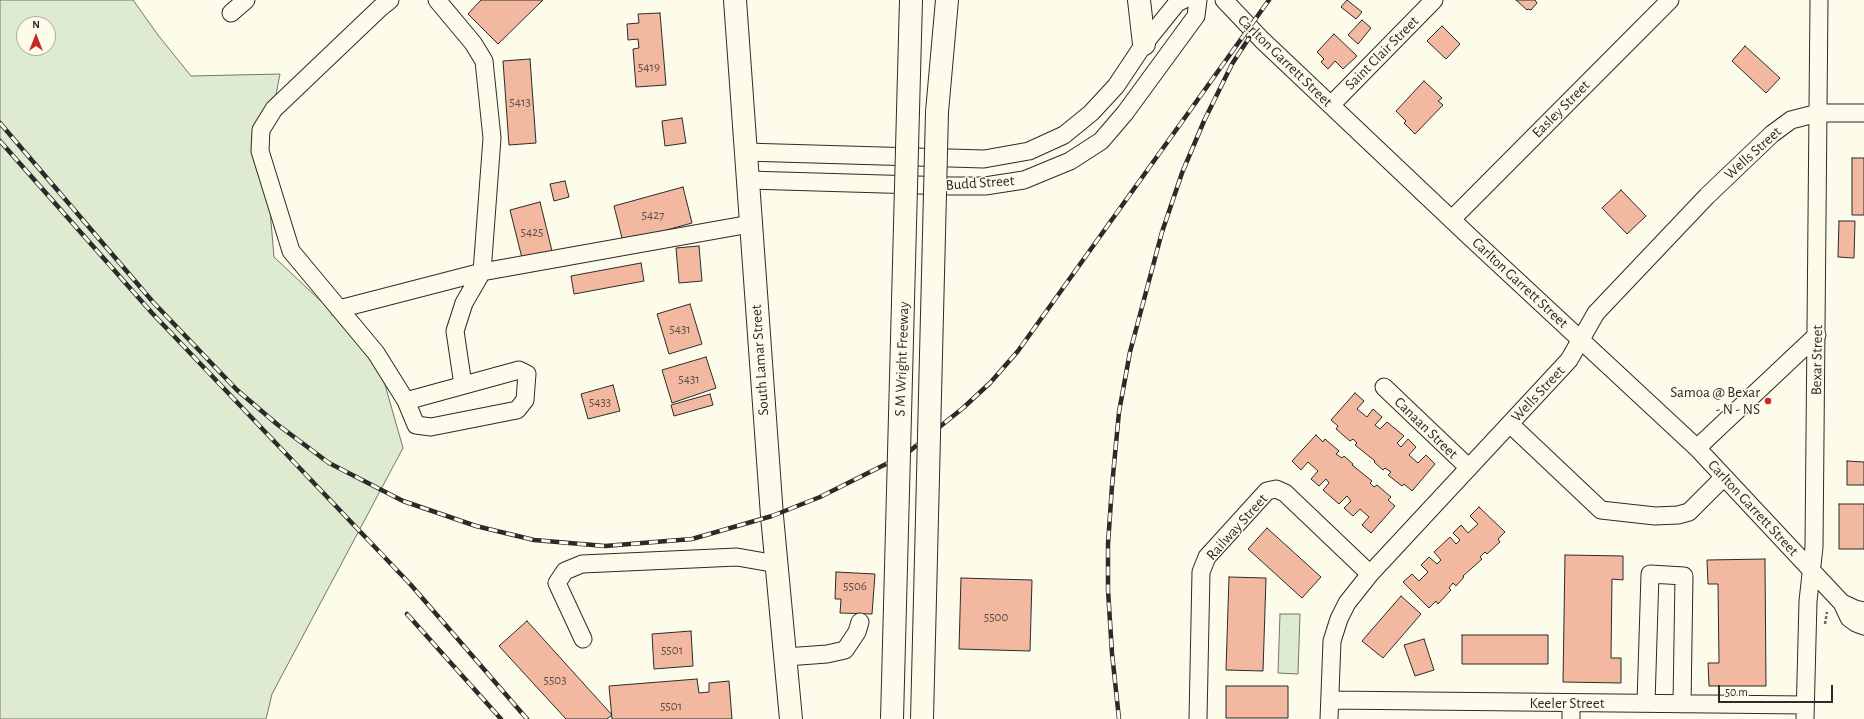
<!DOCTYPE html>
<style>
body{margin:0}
#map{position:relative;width:1864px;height:719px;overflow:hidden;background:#fdfbea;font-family:"Alegreya Sans",sans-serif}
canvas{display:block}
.north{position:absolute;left:16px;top:16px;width:40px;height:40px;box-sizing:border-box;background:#fdfbea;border:1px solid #a9a89e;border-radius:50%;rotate:0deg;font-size:11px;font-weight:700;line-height:16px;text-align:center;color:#2b2b2b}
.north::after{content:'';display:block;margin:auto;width:14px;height:18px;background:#c62828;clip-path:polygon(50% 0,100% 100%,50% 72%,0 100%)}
.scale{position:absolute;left:1718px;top:685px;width:115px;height:18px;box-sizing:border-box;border:2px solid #2b2b2b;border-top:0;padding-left:5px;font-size:12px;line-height:14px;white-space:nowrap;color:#2b2b2b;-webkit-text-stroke:3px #fdfbea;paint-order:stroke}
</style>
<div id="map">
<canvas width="1864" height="719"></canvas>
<div class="north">N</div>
<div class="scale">50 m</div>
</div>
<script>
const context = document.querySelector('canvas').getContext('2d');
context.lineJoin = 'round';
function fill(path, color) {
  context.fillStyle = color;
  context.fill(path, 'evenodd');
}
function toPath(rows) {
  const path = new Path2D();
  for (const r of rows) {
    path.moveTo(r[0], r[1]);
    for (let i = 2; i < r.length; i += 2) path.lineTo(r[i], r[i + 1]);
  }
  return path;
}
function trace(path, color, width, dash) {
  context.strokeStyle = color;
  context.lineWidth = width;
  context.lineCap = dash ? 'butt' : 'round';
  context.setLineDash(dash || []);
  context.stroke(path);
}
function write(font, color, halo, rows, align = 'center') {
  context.font = font + ' "Alegreya Sans",sans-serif';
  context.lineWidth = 3;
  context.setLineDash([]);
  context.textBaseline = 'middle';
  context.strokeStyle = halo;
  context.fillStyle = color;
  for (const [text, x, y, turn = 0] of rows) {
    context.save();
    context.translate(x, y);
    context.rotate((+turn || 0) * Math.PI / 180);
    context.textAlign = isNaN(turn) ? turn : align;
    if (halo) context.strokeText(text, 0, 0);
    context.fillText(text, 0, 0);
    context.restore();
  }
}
const green = toPath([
 [0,0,133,0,158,35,191,76,280,74,265,151,274,257,376,353,403,448,272,694,266,719,0,719,0,0],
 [24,24,48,24,48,48,24,48,24,24],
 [1280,614,1300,614,1298,674,1278,673,1280,614]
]);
const building = toPath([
 [481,0,543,0,498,44,468,14,481,0],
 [1347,0,1362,12,1356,19,1341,7,1347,0],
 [1516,0,1535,0,1537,3,1531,10,1528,9,1527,10,1516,0],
 [660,13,666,85,636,87,633,49,639,48,638,39,628,40,627,24,639,23,638,14,660,13],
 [1362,20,1371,28,1358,44,1348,35,1362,20],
 [1442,26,1460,44,1446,59,1427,41,1442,26],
 [1334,34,1357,56,1343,69,1335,61,1328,69,1321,62,1324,59,1317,52,1334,34],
 [1745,46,1780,78,1766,93,1732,61,1745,46],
 [530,59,536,143,509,145,503,61,530,59],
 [1424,81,1442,98,1438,101,1443,105,1415,134,1404,123,1406,121,1396,111,1424,81],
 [682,118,686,143,665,146,662,121,682,118],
 [1852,158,1864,158,1864,215,1852,215,1852,158],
 [565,181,569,197,554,201,550,184,565,181],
 [683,187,692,223,623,242,614,206,683,187],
 [1621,190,1646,216,1627,234,1602,208,1621,190],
 [540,202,553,255,523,262,510,210,540,202],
 [1839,221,1855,221,1854,258,1838,257,1839,221],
 [699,246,702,281,679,283,676,248,699,246],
 [641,263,644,281,574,294,571,276,641,263],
 [690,304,702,344,669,354,657,314,690,304],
 [706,357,716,388,672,403,662,370,706,357],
 [613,385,620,411,588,419,581,394,613,385],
 [1355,393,1364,401,1357,409,1367,417,1373,409,1382,417,1375,425,1380,429,1387,422,1404,436,1397,443,1401,447,1408,439,1416,447,1409,455,1418,463,1426,455,1435,464,1412,491,1404,484,1402,486,1388,475,1391,472,1385,468,1383,470,1374,462,1375,461,1355,445,1357,443,1353,439,1350,441,1336,429,1338,426,1331,420,1355,393],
 [710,394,713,405,674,416,671,405,710,394],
 [1316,435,1323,442,1325,439,1339,451,1336,454,1342,458,1344,456,1353,464,1352,465,1372,481,1370,483,1374,487,1377,485,1391,497,1388,500,1395,506,1371,533,1362,525,1369,517,1360,509,1353,516,1344,508,1351,501,1347,496,1339,504,1323,490,1329,483,1326,479,1319,486,1311,479,1318,471,1308,462,1301,470,1292,461,1316,435],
 [1847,461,1864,462,1864,485,1847,485,1847,461],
 [1839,504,1864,504,1864,549,1839,549,1839,504],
 [1479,507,1505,532,1498,539,1500,542,1487,554,1485,552,1480,557,1482,559,1463,576,1464,577,1456,586,1453,583,1449,588,1451,590,1438,604,1436,601,1429,608,1403,582,1412,574,1419,581,1428,572,1421,565,1429,557,1437,564,1441,560,1434,552,1450,537,1456,544,1460,540,1453,533,1461,525,1468,533,1478,524,1470,516,1479,507],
 [1267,528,1321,577,1302,598,1248,549,1267,528],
 [1565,555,1623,556,1623,580,1612,579,1611,658,1621,658,1621,683,1563,682,1565,555],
 [1765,559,1766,686,1709,686,1708,663,1719,663,1718,584,1708,584,1707,560,1765,559],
 [836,572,875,574,872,614,840,613,841,599,835,599,836,572],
 [1229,577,1266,578,1263,671,1226,670,1229,577],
 [961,578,1032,580,1030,651,959,649,961,578],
 [1401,596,1421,614,1383,658,1362,641,1401,596],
 [527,621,612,715,607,719,566,719,499,646,527,621],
 [691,631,693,666,654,669,652,634,691,631],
 [1462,635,1548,635,1548,664,1462,664,1462,635],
 [1424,639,1434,670,1415,676,1404,645,1424,639],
 [697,679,699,693,709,692,709,683,729,681,732,719,612,719,609,686,697,679],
 [1226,686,1288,686,1288,718,1226,718,1226,686]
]);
const path = toPath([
 [1825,624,1827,612]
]);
const minor = toPath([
 [390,0,380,8,274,109,261,130,260,151,291,251,376,353,406,401,416,425,431,427,517,410,525,400,527,374,519,370,406,401],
 [437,0,473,43,484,61,492,138,482,272,750,224],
 [1224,0,1262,40,1470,237,1697,448,1842,603,1855,609,1864,611],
 [231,13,246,0],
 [1331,105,1434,0],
 [745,152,984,159,1029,151,1064,135,1091,113,1116,86,1144,44,1177,3,1183,0],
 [748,180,951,186,985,186,1024,180,1070,161,1101,141,1125,113,1196,16,1198,0],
 [1452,219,1670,0],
 [339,309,482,272,464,303,455,331,463,385],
 [1384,387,1469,468],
 [1510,424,1601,510,1655,516,1678,515,1689,512,1724,477],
 [1697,448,1817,335],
 [1842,603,1849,618,1856,623,1864,626],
 [583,639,557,583,565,571,582,564,737,557,777,564],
 [786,657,827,654,845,650,857,632,860,622],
 [1330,700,1805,705],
 [1646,703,1650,574,1684,576,1682,704],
 [1571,704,1571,719],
 [1198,719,1201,572,1207,557,1267,491,1276,489,1285,493,1370,574],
 [1329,719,1332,641,1339,619,1347,603,1370,574,1569,360,1596,313,1707,196,1772,134,1791,120,1818,113,1864,113],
 [1805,719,1808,601,1814,547,1819,0]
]);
const major = toPath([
 [735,0,772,516,791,719],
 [1139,0,1144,44],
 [908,111,911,0],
 [937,112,947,0]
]);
const rail = toPath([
 [0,123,153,302,237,390,278,425,329,463,403,501,476,526,534,540,605,546,692,539,772,516,820,497,906,454,963,408,990,383,1018,351,1269,0],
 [0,141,152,313,411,585,527,719],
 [407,614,501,719],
 [1119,719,1112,653,1108,590,1108,544,1112,486,1119,412,1130,352,1162,232,1182,173,1204,121,1232,64,1249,38]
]);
const majorBridge = toPath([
 [892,719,908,111],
 [922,719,937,112]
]);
const markers = [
 [1768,401,4,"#c62828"]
];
const numberNames = [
 ["5419",649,67],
 ["5413",520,102],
 ["5427",653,215],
 ["5425",532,232],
 ["5431",680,329],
 ["5431",689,379],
 ["5433",600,402],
 ["5506",855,586],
 ["5500",996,617],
 ["5501",672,650],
 ["5503",555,680],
 ["5501",671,706]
];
const streetNames = [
 ["Saint Clair Street",1382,53,-45],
 ["Carlton Garrett Street",1285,61,44],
 ["Easley Street",1561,109,-45],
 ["Wells Street",1753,153,-42],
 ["Budd Street",980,183,-4],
 ["Carlton Garrett Street",1520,283,43],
 ["S M Wright Freeway",902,359,-88],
 ["South Lamar Street",760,360,-94],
 ["Bexar Street",1817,360,-89],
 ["Wells Street",1538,394,-47],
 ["Canaan Street",1426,428,44],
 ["Carlton Garrett Street",1753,508,47],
 ["Railway Street",1237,527,-48],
 ["Keeler Street",1567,703]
];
const poiNames = [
 ["Samoa @ Bexar",1760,392],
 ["- N - NS",1760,409]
];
fill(green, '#deebd1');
trace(green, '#74746e', 1);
fill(building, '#f2b8a0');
trace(building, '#2b2b2b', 1);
trace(minor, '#2b2b2b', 19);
trace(major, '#2b2b2b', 24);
trace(path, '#6a6964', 2.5, [3, 2]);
trace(minor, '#fdfbea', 17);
trace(major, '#fdfbea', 22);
trace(rail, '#2b2b2b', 4.5);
trace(rail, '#fdfbea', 3, [9]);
trace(majorBridge, '#2b2b2b', 24, []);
trace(majorBridge, '#fdfbea', 22);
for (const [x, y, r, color] of markers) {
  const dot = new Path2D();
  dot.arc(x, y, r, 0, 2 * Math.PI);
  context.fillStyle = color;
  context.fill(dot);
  trace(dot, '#fdfbea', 1.5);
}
write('13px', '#5d4e48', null, numberNames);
write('15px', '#2b2b2b', '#fdfbea', streetNames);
write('15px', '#2b2b2b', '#fdfbea', poiNames, 'right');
</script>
